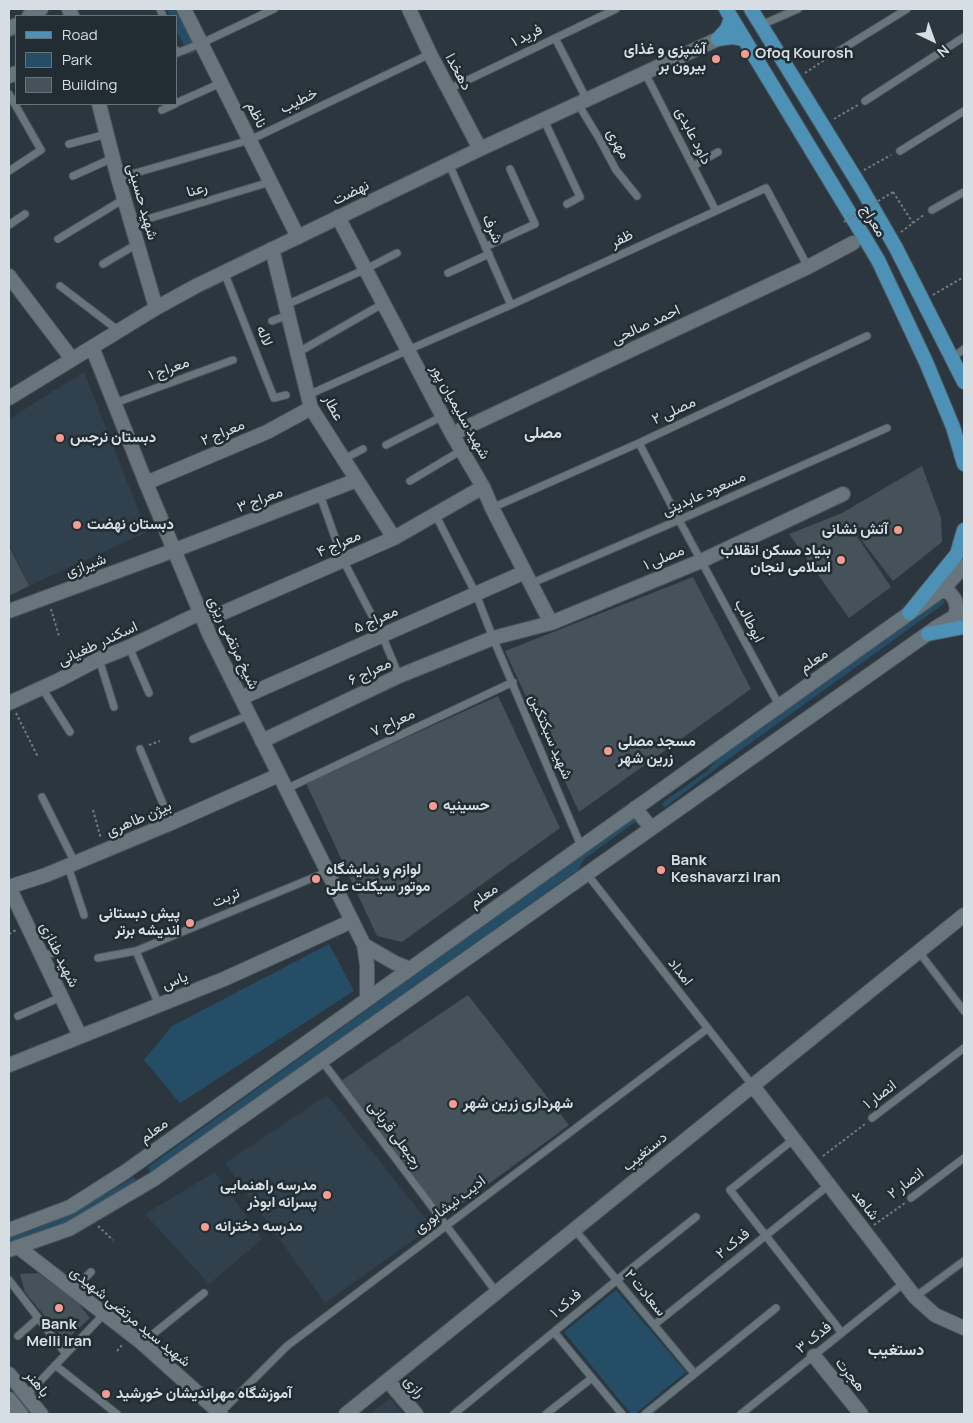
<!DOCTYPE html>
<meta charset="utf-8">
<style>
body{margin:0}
#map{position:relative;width:973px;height:1423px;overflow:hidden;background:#2b363e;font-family:Manrope,sans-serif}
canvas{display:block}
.frame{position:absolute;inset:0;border:10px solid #d7dee3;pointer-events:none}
.legend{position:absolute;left:15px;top:15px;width:162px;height:90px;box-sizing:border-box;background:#212c33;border:1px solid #6a7379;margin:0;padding:6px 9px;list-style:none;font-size:15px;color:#d7dee3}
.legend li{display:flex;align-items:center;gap:10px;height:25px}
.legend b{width:25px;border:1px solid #6a7379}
.north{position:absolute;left:908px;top:15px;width:50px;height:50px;-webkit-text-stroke:4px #212c33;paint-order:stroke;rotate:138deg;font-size:14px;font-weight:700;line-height:20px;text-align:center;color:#d7dee3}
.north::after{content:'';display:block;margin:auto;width:18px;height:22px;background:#d7dee3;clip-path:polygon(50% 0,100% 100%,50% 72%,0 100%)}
</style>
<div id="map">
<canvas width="973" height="1423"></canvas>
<div class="frame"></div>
<ul class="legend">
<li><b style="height:6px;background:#4e91b7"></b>Road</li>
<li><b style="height:14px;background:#264d66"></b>Park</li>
<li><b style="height:14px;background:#46525a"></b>Building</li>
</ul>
<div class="north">N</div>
</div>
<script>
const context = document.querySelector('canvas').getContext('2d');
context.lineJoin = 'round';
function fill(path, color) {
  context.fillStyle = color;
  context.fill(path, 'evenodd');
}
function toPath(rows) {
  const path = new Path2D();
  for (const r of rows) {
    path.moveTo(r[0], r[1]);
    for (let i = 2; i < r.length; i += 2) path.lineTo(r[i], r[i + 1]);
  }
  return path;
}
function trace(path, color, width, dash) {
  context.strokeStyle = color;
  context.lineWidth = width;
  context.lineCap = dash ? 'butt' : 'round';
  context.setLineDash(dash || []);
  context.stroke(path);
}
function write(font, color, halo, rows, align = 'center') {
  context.font = font + ' Manrope,Vazirmatn,sans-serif';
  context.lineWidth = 5;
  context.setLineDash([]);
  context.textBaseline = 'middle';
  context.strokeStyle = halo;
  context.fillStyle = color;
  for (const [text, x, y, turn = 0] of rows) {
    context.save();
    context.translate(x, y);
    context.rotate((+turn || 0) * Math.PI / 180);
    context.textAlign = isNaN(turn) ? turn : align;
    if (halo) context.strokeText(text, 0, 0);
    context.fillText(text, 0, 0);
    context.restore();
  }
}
const built = toPath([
 [84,372,147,532,29,586,9,543,9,419],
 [327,1095,432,1227,325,1303,225,1163],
 [215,1172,262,1239,209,1284,145,1214],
 [390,1398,403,1414,370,1414]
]);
const green = toPath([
 [166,9,180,9,200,49,189,55,176,30,176,16,170,16],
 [940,595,945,603,734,755,664,808,662,803,707,771,723,753],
 [635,817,638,820,583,860,578,870,151,1173,148,1167],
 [329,944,354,991,180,1103,144,1060,172,1026],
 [134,1177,138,1184,64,1225,9,1246,9,1238,38,1228,81,1208],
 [616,1290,686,1372,635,1414,631,1414,564,1332]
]);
const building = toPath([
 [922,466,941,518,942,542,893,581,846,520,891,587,849,618,789,534,842,513],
 [9,546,29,586,9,596],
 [693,577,751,689,579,812,505,651],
 [498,696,560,828,402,942,377,936,306,783],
 [468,995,569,1125,438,1221,338,1083],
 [38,1273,73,1297,90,1318,65,1341,25,1292,20,1274]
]);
const path = toPath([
 [805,73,826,59],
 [834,119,858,105],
 [864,170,891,155],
 [893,192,913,223],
 [901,232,925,214],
 [933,295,964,277],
 [51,609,59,636],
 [16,713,38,757],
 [149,745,160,741],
 [93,810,101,839],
 [9,934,16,930],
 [823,1156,865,1124],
 [874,1225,905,1203],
 [98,1226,113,1240],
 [117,1351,123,1344]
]);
const service = toPath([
 [160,9,163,16],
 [761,25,798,9],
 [555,38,587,100],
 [176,50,177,53,202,43,274,9],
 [834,54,907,9],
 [645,73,716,211],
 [449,89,616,9],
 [9,94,41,150,9,171],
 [865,101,964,37],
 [176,103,221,83],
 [578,104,600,140,616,170,637,196],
 [162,110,175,104],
 [544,120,580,197,567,204],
 [69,144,107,134],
 [900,151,964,111],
 [449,164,511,305],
 [693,166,718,152],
 [73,176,113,158],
 [118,178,250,140,430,54],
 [932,210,964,192],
 [131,224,270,182],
 [9,225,25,214],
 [58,239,124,199],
 [485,247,535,224,510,169],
 [103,264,137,244],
 [224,272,274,398,286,395],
 [448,273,489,254],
 [60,286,119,331],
 [286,305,366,269,397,253],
 [272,321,288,315],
 [297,353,384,303],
 [952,358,964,349],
 [308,395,408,350,511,305,766,188,808,267],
 [115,403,233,360],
 [639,443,679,520,779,705],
 [386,445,443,416],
 [344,459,363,449],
 [410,481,462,450],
 [320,495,343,560,382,635,399,676],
 [492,508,639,443,867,336],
 [435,514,476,594,493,638,581,846],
 [532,583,679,520,887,428],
 [129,647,149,693],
 [99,659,114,707],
 [42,688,70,732],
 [193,739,249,715],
 [140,749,171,823],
 [286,789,513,682],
 [42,797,75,863],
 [68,866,84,915],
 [587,874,753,1086],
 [136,951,159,1005],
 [919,952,964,1011],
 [41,955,55,953],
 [98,958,136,951,327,872],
 [18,1016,61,997],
 [322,1061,497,1293],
 [872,1118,964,1048],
 [794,1139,730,1190,842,1333],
 [911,1198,964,1158],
 [575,1230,694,1373],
 [9,1280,66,1354],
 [73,1290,91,1272],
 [915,1297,964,1261],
 [654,1325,829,1185],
 [554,1332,622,1414],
 [18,1336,38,1318],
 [142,1343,204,1293],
 [55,1365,117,1414],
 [26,1396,104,1314],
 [219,1414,287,1346,707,1029],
 [454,1414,617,1280,696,1217],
 [546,1414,592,1378],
 [645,1414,776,1308],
 [741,1414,904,1283]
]);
const minor = toPath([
 [69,9,72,16],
 [184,9,298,237],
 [29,16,41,9],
 [9,29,16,25],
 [9,76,16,73],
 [99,104,118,178,156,308],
 [338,217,452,434,483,487,492,508,551,623],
 [272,249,311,408,394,538],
 [9,276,72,359],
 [452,434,808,267,853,243],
 [146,483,267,432,311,408],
 [9,611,175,550,357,480],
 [204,621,394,538,483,487],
 [241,698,525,572],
 [9,703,59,680,99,659,129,647,200,613],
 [262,741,399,676,493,638,551,623,701,561,843,494],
 [9,887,46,875,171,823,279,775],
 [9,887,80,1036],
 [9,1065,224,979,352,921],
 [753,1086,915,1297,935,1315,964,1328],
 [18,1247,142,1343,221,1414],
 [814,1356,861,1414],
 [388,1381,416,1414],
 [346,1414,964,915]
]);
const tertiary = toPath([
 [409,9,430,54,480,149],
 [92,347,146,483,210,636,364,945],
 [9,398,156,308,196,286,480,149,718,39],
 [367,999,367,965,364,945,395,963,410,969]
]);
const secondary = toPath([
 [942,590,950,593,955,600,957,609,954,617],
 [635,808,651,828],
 [9,1230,70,1207,125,1172,942,590,964,566],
 [9,1250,69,1229,154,1179,937,627,964,611],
 [9,1374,41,1414],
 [9,1399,21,1414]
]);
const primary = toPath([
 [726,9,878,260,926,362,953,427,964,464],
 [751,9,862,189,896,248,964,382],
 [731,18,727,29,718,39,732,37,744,39],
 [909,613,957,554,964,530],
 [928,634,964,627]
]);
const pathBridge = toPath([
 [844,222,893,192]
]);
const markers = [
 [745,54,5,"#f59c91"],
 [716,59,5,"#f59c91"],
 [60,438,5,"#f59c91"],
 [77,525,5,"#f59c91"],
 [898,530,5,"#f59c91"],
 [841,560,5,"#f59c91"],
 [608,751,5,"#f59c91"],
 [433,806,5,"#f59c91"],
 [661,870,5,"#f59c91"],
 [316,879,5,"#f59c91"],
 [190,923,5,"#f59c91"],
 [453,1104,5,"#f59c91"],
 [327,1195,5,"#f59c91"],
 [205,1227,5,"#f59c91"],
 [59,1308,5,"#f59c91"],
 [106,1394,5,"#f59c91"]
];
const streetNames = [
 ["فرید ۱",527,36,-26],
 ["دهخدا",458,72,62],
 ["خطیب",299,101,-26],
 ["ناظم",256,115,64],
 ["داود عابدی",693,136,63],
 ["مهری",618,144,61],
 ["رعنا",197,190,-17],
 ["نهضت",351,193,-26],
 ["شهید حسینی",142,202,74],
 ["معراج",873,221,59],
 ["شرف",492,229,66],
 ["ظفر",622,239,-25],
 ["احمد صالحی",646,325,-25],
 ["لاله",264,336,68],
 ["معراج ۱",169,369,-20],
 ["عطار",333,408,62],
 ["مصلی ۲",674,411,-25],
 ["شهید سلیمیان پور",460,412,61],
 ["معراج ۲",223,433,-23],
 ["مسعود عابدینی",704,494,-24],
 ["معراج ۳",260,500,-21],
 ["معراج ۴",339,544,-24],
 ["مصلی ۱",664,558,-23],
 ["شیرازی",86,566,-20],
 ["معراج ۵",376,620,-24],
 ["ابوطالب",749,621,62],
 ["شیخ مرتضی ریزی",233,643,65],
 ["اسکندر طغیانی",98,644,-25],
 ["معلم",814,661,-35],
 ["معراج ۶",370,672,-25],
 ["معراح ۷",393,723,-25],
 ["شهید سبکتکین",550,737,67],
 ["بیژن طاهری",139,819,-23],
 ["معلم",484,896,-35],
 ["تربت",226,898,-23],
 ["شهید طنازی",59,955,64],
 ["امداد",680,972,52],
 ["یاس",175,981,-22],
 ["انصار ۱",880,1095,-37],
 ["معلم",154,1131,-36],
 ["رجبعلی قربانی",395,1135,53],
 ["دستغیب",645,1152,-39],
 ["انصار ۲",906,1184,-37],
 ["ادیب نیشابوری",450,1205,-37],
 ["شاهد",865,1205,52],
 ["فدک ۲",733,1244,-39],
 ["سعادت ۲",645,1293,50],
 ["فدک ۱",566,1304,-40],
 ["شهید سید مرتضی شهیدی",130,1317,39],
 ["فدک ۳",814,1338,-39],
 ["هجرت",850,1375,51],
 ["باهنر",37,1384,51],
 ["رازی",414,1387,50]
];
const poiNames = [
 ["آشپزی و غذای",706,50,"right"],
 ["بیرون بر",706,67,"right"],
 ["Ofoq Kourosh",755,54],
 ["دبستان نرجس",70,438],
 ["دبستان نهضت",87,525],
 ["آتش نشانی",888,530,"right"],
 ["بنیاد مسکن انقلاب",831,551,"right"],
 ["اسلامی لنجان",831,568,"right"],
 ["مسجد مصلی",618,742],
 ["زرین شهر",618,759],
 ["حسینیه",443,806],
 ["Bank",671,861],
 ["Keshavarzi Iran",671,878],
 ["لوازم و نمایشگاه",326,870],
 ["موتور سیکلت علی",326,887],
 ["پیش دبستانی",180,914,"right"],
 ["اندیشه برتر",180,931,"right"],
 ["شهرداری زرین شهر",463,1104],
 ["مدرسه راهنمایی",317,1186,"right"],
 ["پسرانه ابوذر",317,1203,"right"],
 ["مدرسه دخترانه",215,1227],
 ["Bank",59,1325,"center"],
 ["Melli Iran",59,1342,"center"],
 ["آموزشگاه مهراندیشان خورشید",116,1394]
];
const neighbourhoodNames = [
 ["مصلی",543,434],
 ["دستغیب",896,1351]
];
fill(built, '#30414d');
fill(green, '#264d66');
fill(building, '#46525a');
trace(service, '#4a5459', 9);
trace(minor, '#4a5459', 16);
trace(tertiary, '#4a5459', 16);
trace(secondary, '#4a5459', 16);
trace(primary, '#4a5459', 16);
trace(path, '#737c83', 2, [2.5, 2.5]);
trace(service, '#68757d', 7);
trace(minor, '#68757d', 14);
trace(tertiary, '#68757d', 14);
trace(secondary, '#68757d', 14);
trace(primary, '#4e91b7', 14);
trace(pathBridge, '#737c83', 2, [2.5, 2.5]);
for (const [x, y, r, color] of markers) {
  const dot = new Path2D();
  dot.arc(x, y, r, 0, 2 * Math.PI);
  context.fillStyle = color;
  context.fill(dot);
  trace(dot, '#212c33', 2);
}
write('15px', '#d7dee3', '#212c33', streetNames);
write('bold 15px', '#d7dee3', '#212c33', poiNames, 'left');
write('bold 16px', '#d7dee3', '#212c33', neighbourhoodNames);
</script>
